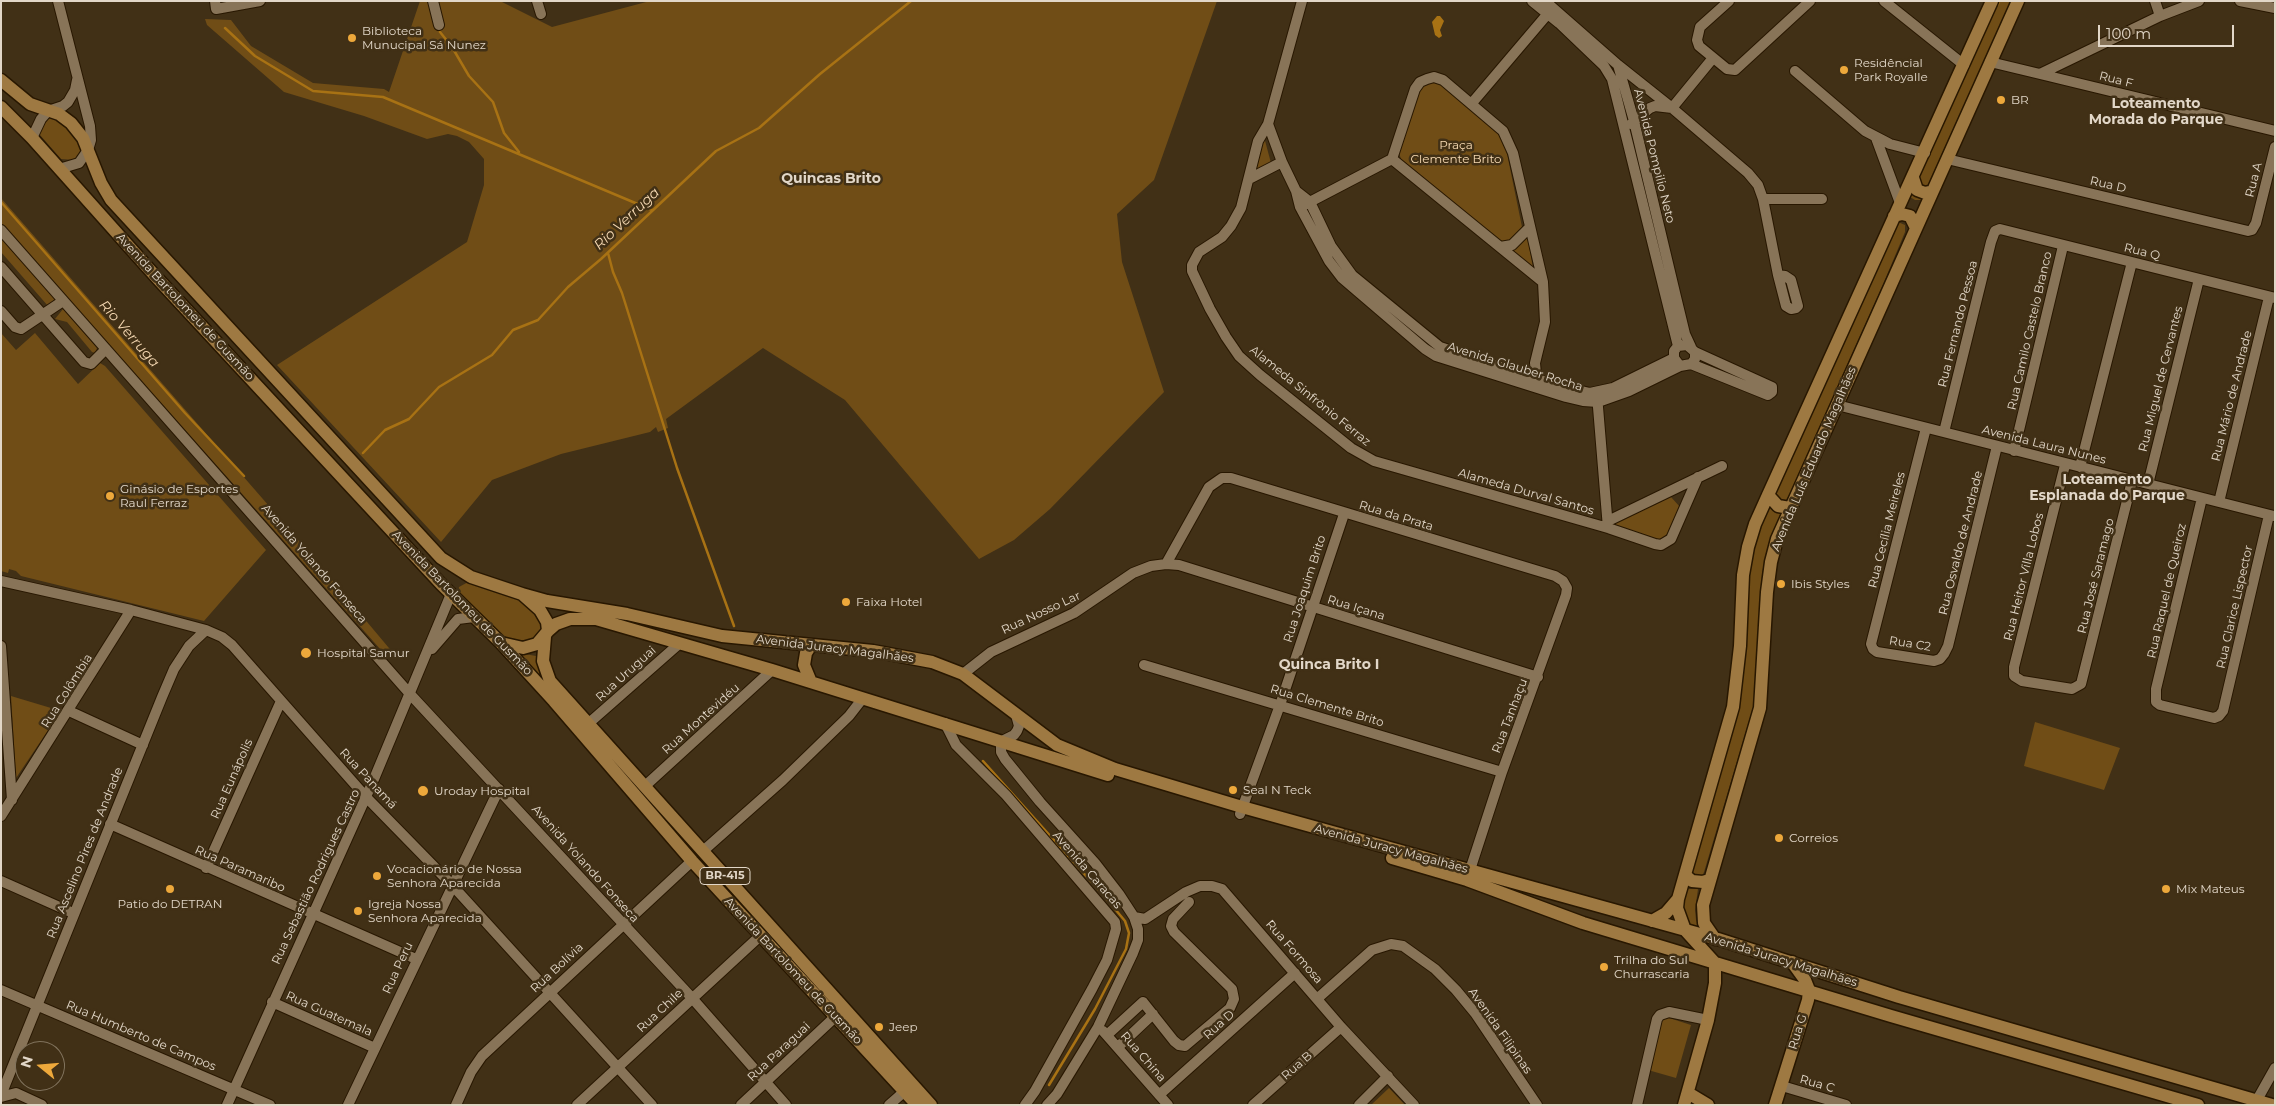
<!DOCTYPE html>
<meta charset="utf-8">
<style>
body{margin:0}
#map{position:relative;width:2276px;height:1106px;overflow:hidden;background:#413016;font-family:Montserrat,sans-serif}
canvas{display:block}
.frame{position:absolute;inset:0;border:2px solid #e2d7c8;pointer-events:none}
.north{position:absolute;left:15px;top:1041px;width:50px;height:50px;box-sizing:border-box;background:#413016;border:1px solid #81735d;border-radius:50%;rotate:287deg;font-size:14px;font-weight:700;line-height:20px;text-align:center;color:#e2d7c8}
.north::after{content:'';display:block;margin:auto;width:18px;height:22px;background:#eda83b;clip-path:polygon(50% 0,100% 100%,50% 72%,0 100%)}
.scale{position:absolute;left:2098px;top:25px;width:136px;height:22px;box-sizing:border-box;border:2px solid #e2d7c8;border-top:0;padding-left:6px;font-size:15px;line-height:18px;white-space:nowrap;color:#e2d7c8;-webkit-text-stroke:4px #413016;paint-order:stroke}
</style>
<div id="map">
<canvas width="2276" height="1106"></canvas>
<div class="frame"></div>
<div class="north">N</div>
<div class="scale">100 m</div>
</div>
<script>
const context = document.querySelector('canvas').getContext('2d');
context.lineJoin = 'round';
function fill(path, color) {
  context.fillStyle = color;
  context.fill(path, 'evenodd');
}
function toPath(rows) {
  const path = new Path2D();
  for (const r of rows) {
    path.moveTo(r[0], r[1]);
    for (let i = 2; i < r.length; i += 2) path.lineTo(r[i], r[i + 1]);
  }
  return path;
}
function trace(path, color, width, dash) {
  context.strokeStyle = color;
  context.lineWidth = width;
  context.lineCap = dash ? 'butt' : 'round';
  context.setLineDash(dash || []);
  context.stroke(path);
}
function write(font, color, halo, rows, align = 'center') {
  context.font = font + ' Montserrat,sans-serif';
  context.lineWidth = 5;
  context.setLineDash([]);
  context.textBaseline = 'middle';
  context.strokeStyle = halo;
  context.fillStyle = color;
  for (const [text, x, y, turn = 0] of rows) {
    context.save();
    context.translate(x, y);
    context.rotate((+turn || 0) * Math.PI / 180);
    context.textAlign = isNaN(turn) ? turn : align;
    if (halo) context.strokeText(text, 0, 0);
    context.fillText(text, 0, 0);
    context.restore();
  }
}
const green = toPath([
 [420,1,500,1,552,27,650,1,1217,1,1154,180,1117,214,1122,262,1164,392,1050,509,1014,540,979,559,845,400,763,348,666,419,668,428,658,432,656,427,650,432,561,454,492,480,441,542,277,365,467,242,484,185,484,159,469,142,457,136,448,134,427,139,364,116,284,92,207,25,205,19,231,20,251,46,313,83,384,89,389,92],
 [1993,1,2011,1,1921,200,1915,200,1910,197],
 [1431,81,1439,83,1451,92,1504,139,1522,227,1521,233,1509,241,1499,241,1401,159,1398,150,1417,88],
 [54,117,58,119,78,139,81,147,79,155,74,160,61,159,40,135,40,127,48,118],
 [1264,137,1271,163,1255,171,1262,139],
 [1,198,289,529,394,654,389,659,1,223],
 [1898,222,1905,225,1905,232,1884,282,1790,493,1786,500,1781,499,1775,496,1773,489],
 [1525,237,1528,240,1533,268,1508,249,1519,245],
 [1,238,55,299,48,306,1,252],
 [63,309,97,348,95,353,92,352,67,322,55,319],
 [1,333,16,350,35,333,78,384,100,363,105,366,266,550,204,621,21,576,16,571,9,569,8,573,1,571],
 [1671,497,1680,507,1667,534,1660,540,1616,526,1616,522],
 [1766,504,1772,509,1781,512,1766,554,1762,573,1754,704,1704,872,1702,876,1691,876,1690,867,1721,756,1747,567],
 [470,581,514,596,528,605,543,622,540,636,526,642,513,641,497,632,458,592,459,587],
 [519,653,536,656,540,677],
 [11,696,61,711,16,778],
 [2035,722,2120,748,2104,790,2024,766],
 [1684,883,1689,889,1698,889,1695,910,1696,920,1701,931,1693,929,1684,911,1681,898],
 [1663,1016,1691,1025,1676,1078,1648,1070],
 [1389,1088,1405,1105,1371,1105]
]);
const water = toPath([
 [1437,16,1440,16,1444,21,1440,30,1442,36,1439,38,1435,35,1432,22]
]);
const stream = toPath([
 [1998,4,1999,1],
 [225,28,255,56,313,91,383,97,652,210],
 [440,32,452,47,469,76,493,102,504,133,519,152],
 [1,202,185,413,244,476],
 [608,253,613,272,622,293,677,468,734,626],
 [363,453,385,430,409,419,439,387,492,355,513,330,538,320,568,287,601,259,716,151,759,128,820,74,911,1],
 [983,761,1105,897,1125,921,1129,933,1126,949,1095,1009,1049,1085]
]);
const minor = toPath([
 [58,1,90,126,91,140,88,150,79,163,59,169],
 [215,1,216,9,260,1],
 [433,1,439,25],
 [537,1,541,14],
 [1302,1,1268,124,1282,162,1296,191,1300,207,1329,261,1342,278,1425,349,1436,356,1566,397,1583,401,1598,402,1629,391,1680,366,1691,364,1695,359,1695,352,1687,345,1678,346,1674,351,1674,358,1680,366],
 [1532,1,1559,23,1604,66,1612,79,1678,346],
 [1545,1,1618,65,1634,121,1676,297,1685,334,1691,347],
 [1729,1,1700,27,1697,40,1699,46,1727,69,1735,70,1810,1],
 [1884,1,1964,65],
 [2155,1,2160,16],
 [2240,1,2275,8],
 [1990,62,2040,74,2160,16,2199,1],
 [1618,65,1672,108,1713,58],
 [1795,71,1865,131,1890,144,1925,153],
 [2040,74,2275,131],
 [1472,103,1551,10],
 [1268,124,1258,141,1241,208,1231,226,1222,237,1199,252,1192,265,1192,271,1210,309,1226,337,1239,356,1260,375,1351,448,1374,461,1608,528,1655,544,1661,545,1671,539,1698,477],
 [1631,124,1650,108,1655,106,1672,108,1748,173,1758,185,1763,199,1778,275,1786,306,1791,309,1796,308,1798,306,1791,280,1785,276,1778,275],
 [32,138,41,119,48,111,63,106,68,102,75,90,77,80],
 [1876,138,1900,203],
 [1392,159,1415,89,1420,82,1427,79,1434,77,1443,80,1503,131,1513,153,1543,282,1545,322,1535,363,1537,384],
 [1392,159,1543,282],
 [1947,159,2248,231,2252,230,2256,223,2275,147],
 [1249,179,1282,162],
 [1296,191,1310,202,1331,246,1352,275,1440,347,1556,385,1590,393,1613,388,1674,358],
 [1763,199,1822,199],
 [1304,205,1392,159],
 [1,230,410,694,692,998,786,1105],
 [1500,247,1512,245,1530,227],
 [1,267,84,362,91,364,106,349],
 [1,311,15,327,21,329,63,301],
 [1691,364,1768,395,1772,392,1772,387,1695,352],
 [1597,395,1608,528],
 [1837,405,2274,516],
 [1926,428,1871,644,1873,649,1877,652,1934,661,1940,659,1944,654,1948,646,1997,446],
 [1944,432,1991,242,1995,231,2000,229,2275,298],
 [2014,451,2063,246],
 [2065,465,2014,667,2014,676,2022,681,2072,689,2081,684,2132,481],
 [2080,467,2132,262],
 [2148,484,2199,279],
 [2202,498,2156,689,2156,702,2160,705,2214,718,2219,716,2223,711,2269,515],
 [2219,502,2269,297],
 [1608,521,1722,466],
 [1166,564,1179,565,1538,677],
 [1,581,131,610,206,630,222,637,232,645,366,797,452,885,652,1105],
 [1,646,12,800],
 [432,649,458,619,474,617],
 [1144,665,1502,772],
 [963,674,991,652,1074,613,1133,573,1151,566,1166,564,1209,487,1222,478,1231,478,1555,576,1563,581,1567,588,1566,595,1502,772,1470,870],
 [69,711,143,745],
 [1016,715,1019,726,1017,731,1014,735,1002,741,1001,745,1001,752,1005,759,1040,802,1095,863,1119,894,1134,917,1138,929,1138,940,1133,953,1098,1027,1057,1094,1047,1105],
 [589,723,680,643],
 [945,723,956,745,1006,795,1085,887,1115,922,1116,929,1107,960,1092,989,1035,1091,1025,1105],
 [645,786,772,670],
 [1240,814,1280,705,1344,514],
 [1,816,131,610],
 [110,824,416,959],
 [703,851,783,780,849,716,863,698],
 [206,868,281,701],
 [1,881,73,913],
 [1134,917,1145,919,1186,892,1200,886,1212,886,1222,889,1341,1027,1414,1105],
 [1,990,270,1105],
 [1318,998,1372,950,1391,944,1403,946,1435,969,1456,990,1475,1013,1537,1105],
 [272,1002,375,1048],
 [1103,1031,1168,1105],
 [1107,1035,1143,1002,1174,1041,1179,1045,1185,1046,1230,1008,1234,999,1232,989,1174,932,1171,926,1173,919,1189,902],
 [1118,1047,1153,1014],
 [1782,1086,1846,1105],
 [1,1095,162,697,174,669,189,646,206,630],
 [1159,1095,1295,973],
 [1,1097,16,1093,42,1105],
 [2257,1100,2275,1068],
 [227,1105,374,779,451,594],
 [348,1105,499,789],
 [456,1105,471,1072,482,1056,692,861],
 [577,1105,760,936],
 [741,1105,835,1017],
 [889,1105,905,1091],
 [1253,1105,1341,1027],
 [1359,1105,1388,1076],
 [1637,1105,1657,1019,1660,1015,1669,1012,1708,1020]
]);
const major = toPath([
 [1,80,30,104,59,114,71,123,83,138,101,183,111,200,441,558,471,577,522,594,540,610,547,622,548,631,537,644,523,648,501,643],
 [1,107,32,138,157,278,441,584,501,643,554,701,692,861,917,1105],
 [1913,178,1917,190,1925,193,1933,191],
 [1894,216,1902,214,1910,216,1916,228],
 [1768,495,1778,506,1790,508],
 [522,594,547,601,627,614,722,636,873,651,932,662,963,674,1057,745,1115,769,1242,807,1718,939,1899,997,2272,1105],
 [548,631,556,624,570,619,596,619,772,670,1108,775],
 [545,637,543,661,550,681,931,1105],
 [811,682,804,665,806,653,811,645],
 [1392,858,1467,880,1583,923,1891,1016,2198,1105],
 [1685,875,1692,881,1703,882,1709,880],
 [1652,921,1666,913,1678,899],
 [1715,939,1704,923,1703,905,1760,708,1767,592,1771,562,1777,539,2018,1],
 [1688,1093,1708,1105],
 [1684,1105,1708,1020,1715,983,1715,963,1685,930,1677,908,1678,899,1733,707,1740,646,1743,575,1748,547,1755,524,1768,495,1992,1],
 [1775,1105,1808,1000,1809,990,1805,980,1792,962]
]);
const markers = [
 [352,38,5,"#eda83b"],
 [1844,70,5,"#eda83b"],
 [2001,100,5,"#eda83b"],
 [110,496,5,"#eda83b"],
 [1781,584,5,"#eda83b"],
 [846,602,5,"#eda83b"],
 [306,653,6,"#eda83b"],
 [1233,790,5,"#eda83b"],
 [423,791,6,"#eda83b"],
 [1779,838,5,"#eda83b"],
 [377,876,5,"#eda83b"],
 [170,889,5,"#eda83b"],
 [2166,889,5,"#eda83b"],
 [358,911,5,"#eda83b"],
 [1604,967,5,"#eda83b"],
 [879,1027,5,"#eda83b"]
];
const shields = [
 [725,876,50]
];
const shieldNames = [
 ["BR-415",725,876]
];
const poiNames = [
 ["Biblioteca",362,31],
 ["Munucipal Sá Nunez",362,45],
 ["Residêncial",1854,63],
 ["Park Royalle",1854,77],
 ["BR",2011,100],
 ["Ginásio de Esportes",120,489],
 ["Raul Ferraz",120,503],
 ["Ibis Styles",1791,584],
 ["Faixa Hotel",856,602],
 ["Hospital Samur",317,653],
 ["Seal N Teck",1243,790],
 ["Uroday Hospital",434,791],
 ["Correios",1789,838],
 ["Vocacionário de Nossa",387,869],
 ["Senhora Aparecida",387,883],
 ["Mix Mateus",2176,889],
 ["Patio do DETRAN",170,904,"center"],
 ["Igreja Nossa",368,904],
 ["Senhora Aparecida",368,918],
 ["Trilha do Sul",1614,960],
 ["Churrascaria",1614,974],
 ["Jeep",889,1027]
];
const streetNames = [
 ["Rua F",2116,80,14],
 ["Avenida Pompilio Neto",1654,156,76],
 ["Rua A",2254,180,-76],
 ["Rua D",2108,185,13],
 ["Rua Q",2142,252,14],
 ["Avenida Bartolomeu de Gusmão",185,307,47],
 ["Rua Fernando Pessoa",1958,324,-76],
 ["Rua Camilo Castelo Branco",2030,331,-77],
 ["Avenida Glauber Rocha",1515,367,17],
 ["Rua Miguel de Cervantes",2161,379,-76],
 ["Alameda Sinfrônio Ferraz",1310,396,39],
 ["Rua Mário de Andrade",2232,396,-76],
 ["Avenida Laura Nunes",2044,445,14],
 ["Avenida Luís Eduardo Magalhães",1814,459,-67],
 ["Alameda Durval Santos",1526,492,16],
 ["Rua da Prata",1396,516,17],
 ["Rua Cecília Meireles",1887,530,-76],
 ["Rua Osvaldo de Andrade",1961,543,-76],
 ["Avenida Yolando Fonseca",314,564,49],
 ["Rua José Saramago",2096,576,-76],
 ["Rua Heitor Villa Lobos",2024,577,-76],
 ["Rua Joaquim Brito",1305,589,-72],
 ["Rua Raquel de Queiroz",2167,591,-77],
 ["Avenida Bartolomeu de Gusmão",462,603,46],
 ["Rua Clarice Lispector",2235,607,-77],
 ["Rua Içana",1356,608,17],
 ["Rua Nosso Lar",1041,613,-25],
 ["Rua C2",1910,644,9],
 ["Avenida Juracy Magalhães",835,649,7],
 ["Rua Uruguai",626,674,-42],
 ["Rua Colômbia",67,691,-58],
 ["Rua Clemente Brito",1327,706,17],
 ["Rua Tanhaçu",1510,716,-69],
 ["Rua Montevidéu",701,719,-42],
 ["Rua Eunápolis",232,779,-66],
 ["Rua Panamá",368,779,47],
 ["Avenida Juracy Magalhães",1391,849,15],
 ["Rua Ascelino Pires de Andrade",85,853,-68],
 ["Avenida Yolando Fonseca",585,864,48],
 ["Rua Paramaribo",240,869,24],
 ["Avenida Caracas",1087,870,49],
 ["Rua Sebastião Rodrigues Castro",316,877,-65],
 ["Rua Formosa",1294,952,49],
 ["Avenida Juracy Magalhães",1781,960,17],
 ["Rua Peru",398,968,-65],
 ["Rua Bolívia",557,968,-43],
 ["Avenida Bartolomeu de Gusmão",793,971,47],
 ["Rua Chile",660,1011,-43],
 ["Rua Guatemala",329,1014,24],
 ["Rua D",1219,1025,-42],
 ["Avenida Filipinas",1500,1031,55],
 ["Rua G",1798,1032,-73],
 ["Rua Humberto de Campos",141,1036,23],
 ["Rua Paraguai",779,1052,-43],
 ["Rua China",1143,1057,49],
 ["Rua B",1297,1066,-41],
 ["Rua C",1817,1084,16]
];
const parkNames = [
 ["Praça",1456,145],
 ["Clemente Brito",1456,159]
];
const neighbourhoodNames = [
 ["Loteamento",2156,104],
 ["Morada do Parque",2156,120],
 ["Quincas Brito",831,179],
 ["Loteamento",2107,480],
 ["Esplanada do Parque",2107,496],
 ["Quinca Brito I",1329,665]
];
const waterNames = [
 ["Rio Verruga",627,219,-43],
 ["Rio Verruga",129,334,49]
];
fill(green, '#704d16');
fill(water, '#a87214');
trace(stream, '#a87214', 2.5);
trace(minor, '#281700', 12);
trace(major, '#281700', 15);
trace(minor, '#887458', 10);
trace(major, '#9e7942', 12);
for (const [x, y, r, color] of markers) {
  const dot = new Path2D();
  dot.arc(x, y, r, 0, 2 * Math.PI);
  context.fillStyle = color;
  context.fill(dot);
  trace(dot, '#413016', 2);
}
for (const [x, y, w] of shields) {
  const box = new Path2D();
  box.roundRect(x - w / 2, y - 8.5, w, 17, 4);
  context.fillStyle = '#413016';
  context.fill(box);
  trace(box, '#e2d7c8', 1);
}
write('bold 11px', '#e2d7c8', null, shieldNames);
write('12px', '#e2d7c8', '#413016', poiNames, 'left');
write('12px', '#e2d7c8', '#413016', streetNames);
write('12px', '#f8dbb4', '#413016', parkNames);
write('bold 14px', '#e2d7c8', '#413016', neighbourhoodNames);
write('italic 14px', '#f5d8b2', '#413016', waterNames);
</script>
